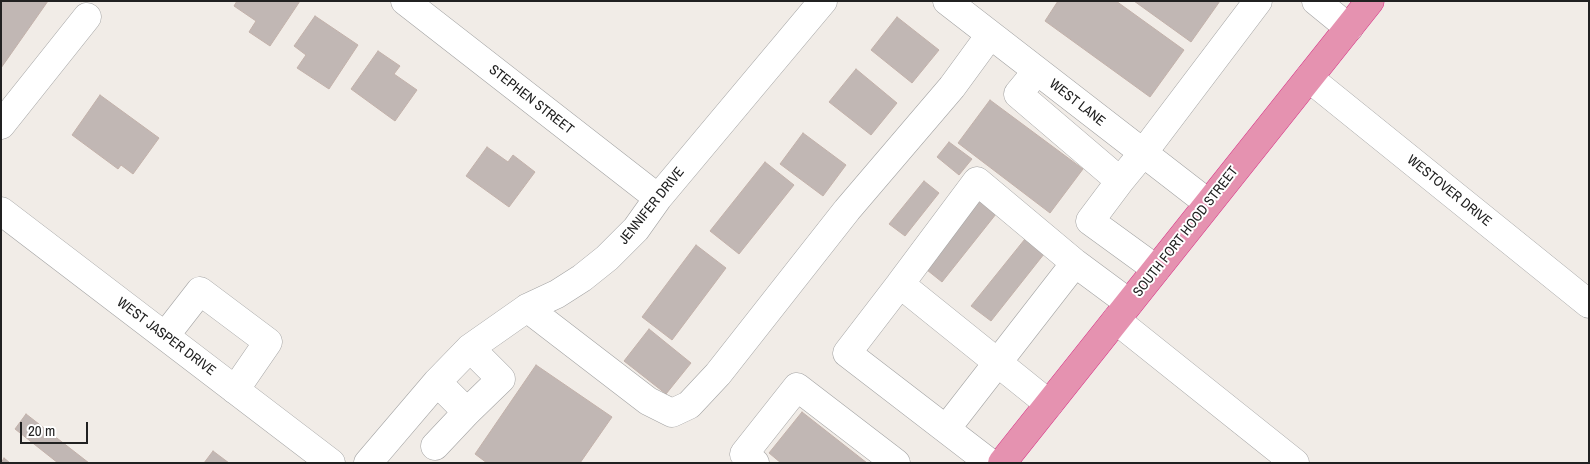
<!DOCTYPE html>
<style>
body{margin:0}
#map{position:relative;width:1590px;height:464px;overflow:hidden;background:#f1ece7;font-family:"Archivo Narrow",sans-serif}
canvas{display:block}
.frame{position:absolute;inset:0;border:2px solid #212121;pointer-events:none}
.scale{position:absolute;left:20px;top:422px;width:68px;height:22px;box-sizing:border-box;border:2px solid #212121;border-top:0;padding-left:6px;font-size:15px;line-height:18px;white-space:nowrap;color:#212121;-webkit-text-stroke:4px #fff;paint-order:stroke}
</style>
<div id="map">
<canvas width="1590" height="464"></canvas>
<div class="frame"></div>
<div class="scale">20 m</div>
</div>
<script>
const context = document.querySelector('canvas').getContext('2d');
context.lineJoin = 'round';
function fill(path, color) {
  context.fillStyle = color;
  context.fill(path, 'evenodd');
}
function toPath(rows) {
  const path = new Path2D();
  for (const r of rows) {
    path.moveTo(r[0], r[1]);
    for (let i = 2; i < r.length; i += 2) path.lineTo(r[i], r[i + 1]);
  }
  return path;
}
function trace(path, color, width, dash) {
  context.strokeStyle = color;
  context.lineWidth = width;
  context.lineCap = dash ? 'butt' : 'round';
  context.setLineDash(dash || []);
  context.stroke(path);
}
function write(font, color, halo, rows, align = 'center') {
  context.font = font + ' "Archivo Narrow",sans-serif';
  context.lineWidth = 4;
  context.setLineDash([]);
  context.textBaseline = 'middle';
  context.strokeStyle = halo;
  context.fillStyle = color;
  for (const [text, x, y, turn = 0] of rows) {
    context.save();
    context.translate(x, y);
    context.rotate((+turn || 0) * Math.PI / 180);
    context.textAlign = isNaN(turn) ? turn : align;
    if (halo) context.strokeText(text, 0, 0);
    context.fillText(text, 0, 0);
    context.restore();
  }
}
const building = toPath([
 [1,1,48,1,1,68,1,1],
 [237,1,300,1,270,46,249,32,256,21,234,6,237,1],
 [1058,1,1116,1,1184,50,1150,97,1045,21,1058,1],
 [1134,1,1220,1,1191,42,1134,1],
 [315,16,358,45,329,89,297,68,306,55,294,46,315,16],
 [897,17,939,50,912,83,871,50,897,17],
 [378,51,400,66,394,74,417,90,395,121,351,89,378,51],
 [856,69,897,103,871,135,829,102,856,69],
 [100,95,159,138,133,174,121,165,118,169,72,135,100,95],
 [990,100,1083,169,1050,213,958,143,990,100],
 [803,133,846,165,823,196,780,164,803,133],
 [949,142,972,159,959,175,937,157,949,142],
 [487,147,508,162,513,155,535,172,509,207,466,176,487,147],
 [765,162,794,185,739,254,710,231,765,162],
 [924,181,939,193,905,236,889,224,924,181],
 [980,194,1000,209,942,282,922,266,980,194],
 [1029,234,1048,249,991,321,971,306,1029,234],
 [696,245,726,268,672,340,642,317,696,245],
 [649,329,691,363,666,394,624,361,649,329],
 [536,365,612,417,580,463,487,463,475,454,536,365],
 [802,412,867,463,781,463,769,453,802,412],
 [26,414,89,463,58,463,15,429,26,414],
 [213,451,229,463,204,463,213,451],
 [4,458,10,463,1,463,4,458]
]);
const minor = toPath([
 [405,1,658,198],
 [947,1,1208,203],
 [1316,1,1349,28],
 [1037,71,1018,94,1120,181,1143,153,1258,1],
 [1309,78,1589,304],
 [1,125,87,17],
 [1120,181,1090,221,1156,269],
 [1,211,331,463],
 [900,284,977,181,1075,263],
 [527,308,648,401,672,413,689,405,718,374,847,210,952,87,990,35],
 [1116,320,1295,463],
 [165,336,200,291,268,342,235,390],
 [467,412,501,379,470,348],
 [946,429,1075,263,1129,303],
 [435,446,467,412,437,382],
 [368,463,437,382,470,348,527,308,557,294,582,278,607,258,636,229,658,198,823,1],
 [755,463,744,454,797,387,896,463],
 [990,463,847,353,900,284,1049,404]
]);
const highway = toPath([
 [1002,463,1370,1]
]);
const streetNames = [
 ["STEPHEN STREET",531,100,38],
 ["WEST LANE",1077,103,38],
 ["WESTOVER DRIVE",1449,191,39],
 ["JENNIFER DRIVE",652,206,-51],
 ["SOUTH FORT HOOD STREET",1186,232,-52],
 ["WEST JASPER DRIVE",166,337,37]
];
fill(building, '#c1b7b4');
trace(building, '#c2b1aa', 1);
trace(minor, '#a2a2a2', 29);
trace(highway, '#d62d84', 29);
trace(minor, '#fff', 28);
trace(highway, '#e592b0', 28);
write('14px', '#212121', '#fff', streetNames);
</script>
